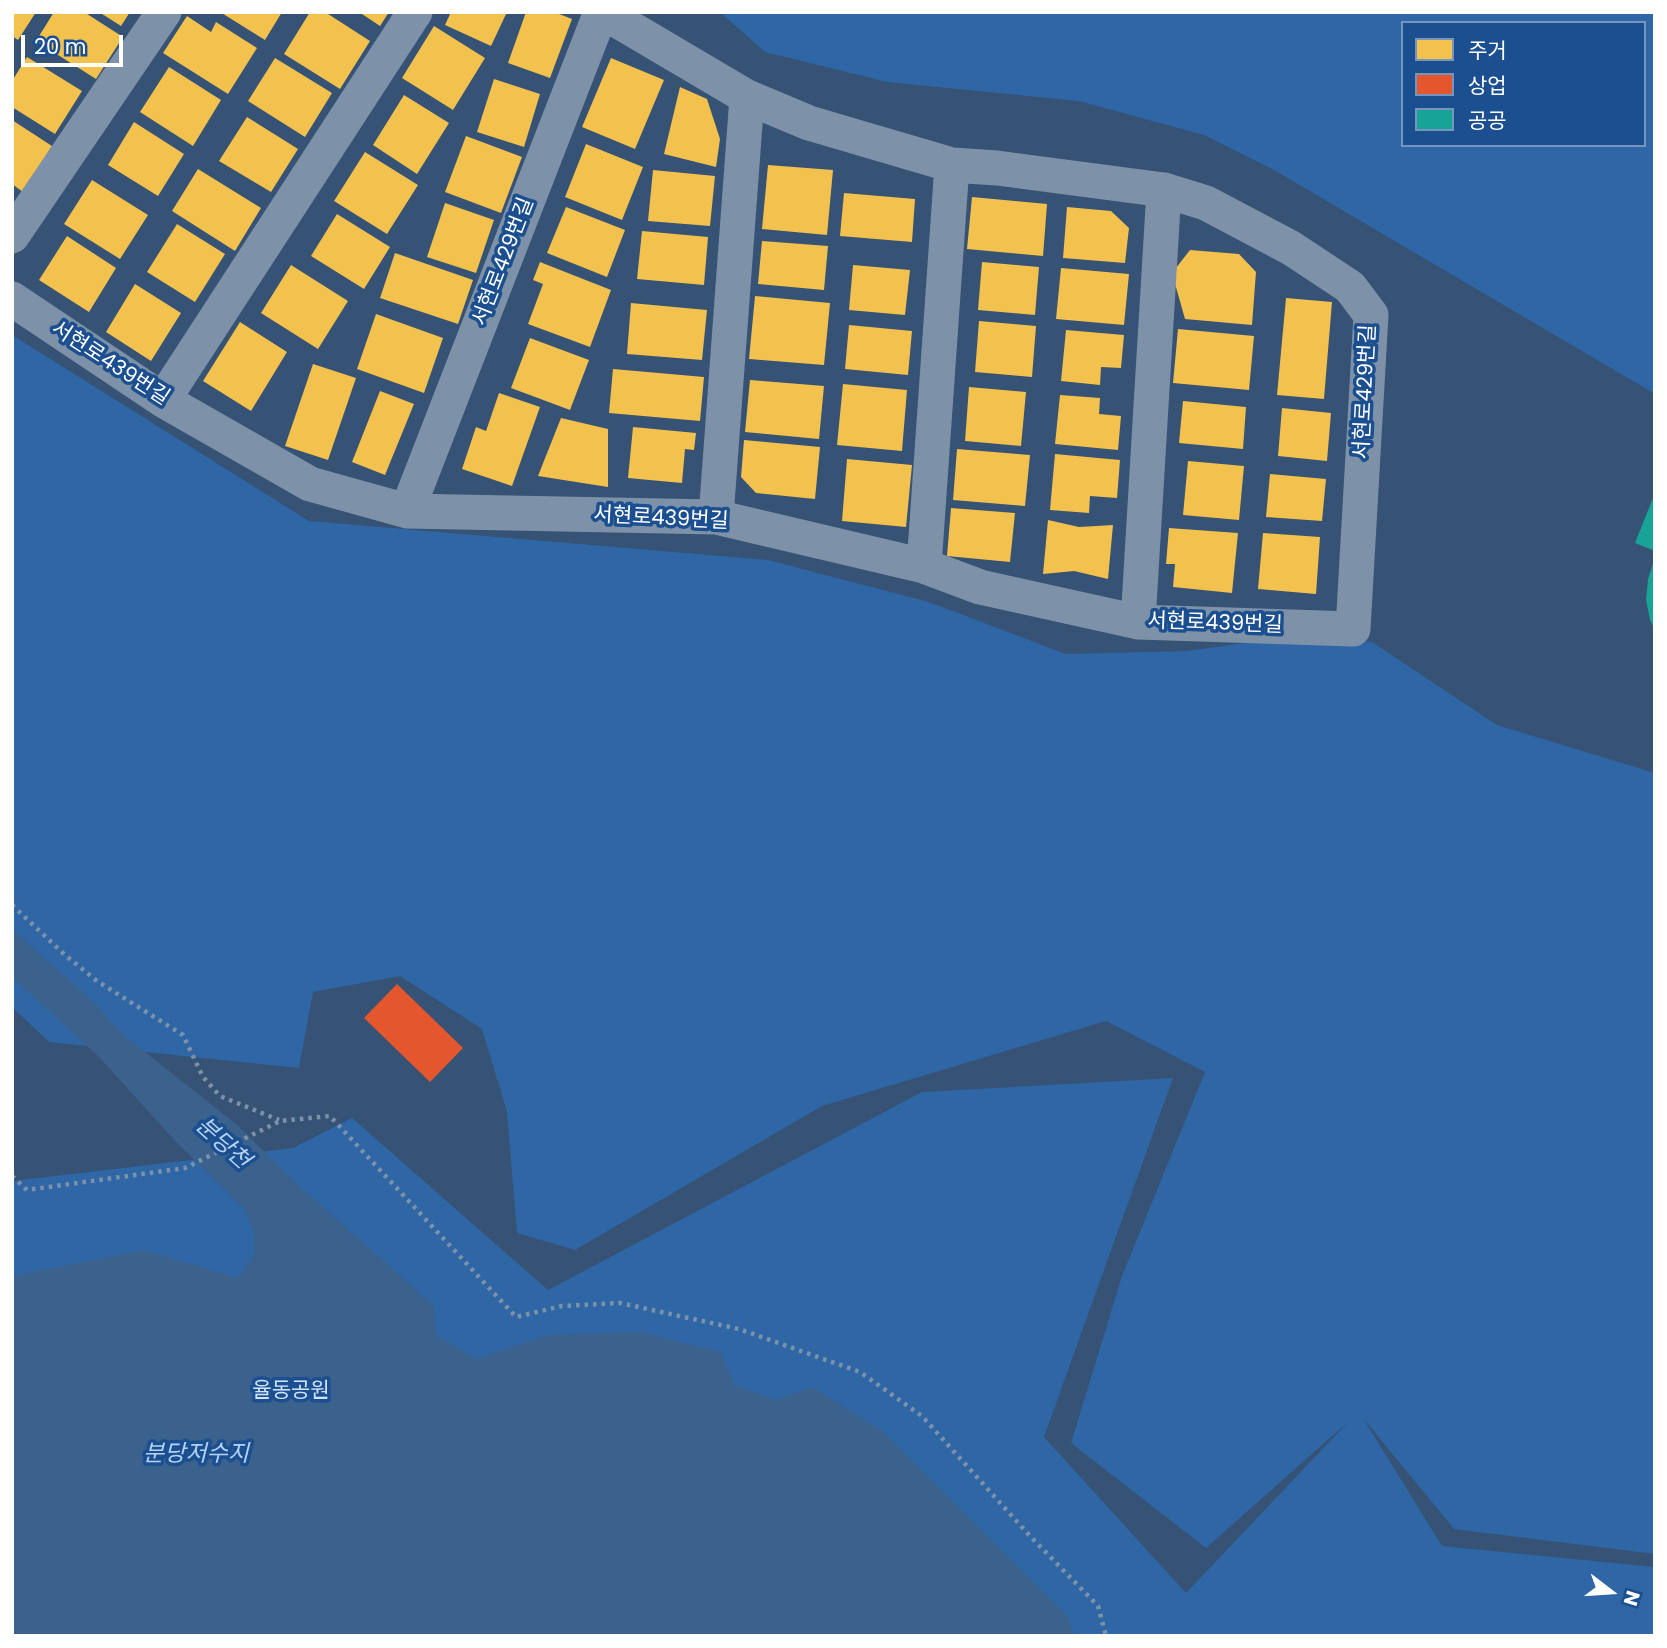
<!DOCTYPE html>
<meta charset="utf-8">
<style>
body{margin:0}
#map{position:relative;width:1667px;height:1648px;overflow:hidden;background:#365274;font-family:Poppins,"Noto Sans KR",sans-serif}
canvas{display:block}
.frame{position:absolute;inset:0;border:14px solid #fff;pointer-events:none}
.legend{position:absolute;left:1401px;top:21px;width:245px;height:126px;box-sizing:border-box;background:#1b4f8f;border:2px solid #7695bc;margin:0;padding:9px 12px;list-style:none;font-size:21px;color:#fff}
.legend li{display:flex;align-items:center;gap:14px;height:35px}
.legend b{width:35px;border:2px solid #7695bc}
.north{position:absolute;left:1576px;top:1557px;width:70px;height:70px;-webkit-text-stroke:5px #1b4f8f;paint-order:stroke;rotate:107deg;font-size:19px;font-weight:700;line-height:28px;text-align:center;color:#fff}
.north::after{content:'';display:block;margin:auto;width:24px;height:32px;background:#fff;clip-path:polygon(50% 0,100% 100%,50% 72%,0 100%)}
.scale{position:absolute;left:21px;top:35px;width:102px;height:32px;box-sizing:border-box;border:4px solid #fff;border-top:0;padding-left:9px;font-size:21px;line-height:24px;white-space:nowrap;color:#fff;-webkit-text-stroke:5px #1b4f8f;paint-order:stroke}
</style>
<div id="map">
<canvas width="1667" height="1648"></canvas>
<div class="frame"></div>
<ul class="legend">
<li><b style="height:19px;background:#f2c14e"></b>주거</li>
<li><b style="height:19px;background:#e4572e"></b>상업</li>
<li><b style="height:19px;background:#17a398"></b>공공</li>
</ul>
<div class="north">N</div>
<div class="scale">20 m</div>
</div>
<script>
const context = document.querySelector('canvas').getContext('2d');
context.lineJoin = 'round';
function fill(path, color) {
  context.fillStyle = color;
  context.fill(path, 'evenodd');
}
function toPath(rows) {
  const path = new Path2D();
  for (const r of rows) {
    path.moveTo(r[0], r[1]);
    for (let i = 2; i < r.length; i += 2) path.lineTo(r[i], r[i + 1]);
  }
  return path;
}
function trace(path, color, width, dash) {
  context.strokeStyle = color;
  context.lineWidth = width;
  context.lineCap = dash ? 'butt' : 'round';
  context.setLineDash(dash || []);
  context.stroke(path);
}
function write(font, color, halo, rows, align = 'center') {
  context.font = font + ' Poppins,"Noto Sans KR",sans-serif';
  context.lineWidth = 7;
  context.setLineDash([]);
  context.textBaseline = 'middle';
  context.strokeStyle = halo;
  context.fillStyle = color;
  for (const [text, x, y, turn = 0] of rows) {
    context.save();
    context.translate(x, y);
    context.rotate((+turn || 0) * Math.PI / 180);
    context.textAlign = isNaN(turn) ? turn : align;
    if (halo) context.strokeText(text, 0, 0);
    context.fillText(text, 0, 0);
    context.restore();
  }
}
const green = toPath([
 [720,12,1655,12,1655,394,1274,170,1204,135,1079,101,887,82,765,52],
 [1403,23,1644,23,1644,145,1403,145],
 [12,335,309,521,768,560,929,602,1066,654,1187,651,1303,635,1372,642,1497,725,1655,773,1655,1554,1454,1529,1363,1418,1442,1546,1655,1567,1655,1636,12,1636,12,1181,293,1148,352,1118,548,1290,922,1092,1173,1078,1044,1437,1186,1593,1349,1421,1206,1548,1071,1443,1122,1276,1205,1072,1106,1021,822,1106,575,1250,517,1233,507,1112,482,1029,400,976,313,992,299,1068,49,1042,12,1007]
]);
const water = toPath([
 [12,929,87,996,126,1037,235,1123,306,1192,434,1306,436,1335,476,1359,548,1335,640,1332,720,1352,735,1385,776,1400,812,1387,881,1430,1069,1618,1074,1636,12,1636,12,1276,144,1250,238,1278,254,1255,254,1231,244,1209,176,1142,99,1057,12,977]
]);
const homes = toPath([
 [12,12,36,12,18,40,12,36],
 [54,12,84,12,123,37,96,79,36,41],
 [99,12,130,12,121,26],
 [220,12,282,12,265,40],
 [310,12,325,12,370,41,340,89,284,54],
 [359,12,389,12,380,26],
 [451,12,507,12,491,46,445,25],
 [526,12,554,12,572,19,550,78,508,63],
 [187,16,211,32,216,22,257,48,228,94,163,53],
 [434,26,485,58,453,110,402,78],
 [27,57,82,91,55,134,12,107,12,81],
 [275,58,332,93,305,137,248,101],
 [611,58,664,80,635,149,582,127],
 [169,67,221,100,193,146,140,112],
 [494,79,540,94,524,147,477,132],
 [680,87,707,99,720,139,716,167,664,154],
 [404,95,449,123,417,174,373,145],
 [247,117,298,149,271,192,219,161],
 [12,120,52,146,23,192,12,184],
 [134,122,184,154,158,196,108,165],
 [466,136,522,157,501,213,445,192],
 [586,144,643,167,622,220,565,197],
 [365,152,418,185,387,234,334,201],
 [768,165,833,170,827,235,762,229],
 [198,169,261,208,235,251,172,211],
 [653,170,715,176,710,226,648,221],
 [92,180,148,215,120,259,64,224],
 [844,193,915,199,912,242,840,236],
 [972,197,1047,204,1043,256,967,249],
 [445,203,494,220,476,273,427,257],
 [566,207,625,230,607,277,547,253],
 [1067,207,1111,211,1129,228,1125,263,1063,258],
 [337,214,390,247,364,289,311,256],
 [177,224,225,254,195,302,147,272],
 [642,231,708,237,704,285,637,279],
 [67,236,116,268,89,312,39,280],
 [762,241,828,246,824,290,758,284],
 [1190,250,1239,254,1256,272,1252,325,1185,319,1172,273],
 [395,253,473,280,458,324,380,298],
 [540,262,611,290,590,347,528,324,543,284,533,280],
 [982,262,1039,267,1035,315,978,310],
 [291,265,348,301,318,349,261,313],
 [853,265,910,270,905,315,849,310],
 [1061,268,1129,274,1124,325,1056,319],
 [135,284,181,313,151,361,106,332],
 [755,296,830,303,824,365,749,359],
 [1286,298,1332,302,1324,399,1277,395],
 [631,303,707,310,702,360,627,354],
 [376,314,443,338,424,393,357,369],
 [979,321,1036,326,1032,377,975,372],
 [240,322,287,352,251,411,203,381],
 [849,325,912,331,908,375,845,369],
 [1178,329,1254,336,1249,390,1173,383],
 [1066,330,1124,335,1121,368,1101,367,1100,385,1061,381],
 [530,338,589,360,570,410,511,388],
 [313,364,356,378,328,460,285,446],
 [613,369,704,377,700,421,609,413],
 [750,380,824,386,819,439,745,432],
 [843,384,907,390,902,451,837,445],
 [969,387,1026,392,1021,446,965,441],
 [380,391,414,404,385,475,352,462],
 [499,393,540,407,512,486,462,469,476,427,486,431],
 [1060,395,1100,398,1099,414,1121,416,1118,450,1055,444],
 [1183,401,1246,407,1243,449,1179,443],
 [1282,408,1331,413,1327,461,1278,456],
 [561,418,608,429,608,487,538,476],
 [633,427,696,433,694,450,685,449,682,483,628,478],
 [744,440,820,447,815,499,756,493,741,477],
 [957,449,1030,455,1025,506,953,500],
 [1055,454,1120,460,1117,498,1090,496,1089,513,1050,510],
 [847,459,912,465,906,527,842,521],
 [1188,461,1244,466,1239,520,1183,515],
 [1270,474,1326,479,1322,521,1266,517],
 [951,508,1015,513,1010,562,947,556],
 [1048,520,1079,527,1113,525,1108,579,1074,571,1043,574],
 [1169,528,1238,533,1232,593,1173,587,1175,564,1166,564],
 [1263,533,1320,537,1316,594,1258,589]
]);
const shops = toPath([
 [397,984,463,1048,430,1082,364,1018]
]);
const public = toPath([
 [1655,493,1655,551,1635,543],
 [1654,561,1655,561,1655,630,1650,620,1646,600,1648,579]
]);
const path = toPath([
 [12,905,65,955,97,981,183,1035,203,1077,220,1096,279,1120],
 [12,1176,27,1190,185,1168,280,1121,330,1116,516,1317,562,1306,620,1303,739,1329,860,1372,922,1416,1029,1535,1098,1606,1106,1636]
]);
const minor = toPath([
 [12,236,164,12],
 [12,299,163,400,310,484,407,511,716,517,924,566,980,587,1138,622,1353,629,1371,315,1350,287,1291,248,1206,203,1164,190,997,168,952,165,809,123,747,97,603,12],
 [163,400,415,12],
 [407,511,601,12],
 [716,517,747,97],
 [924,566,952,165],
 [1138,622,1164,190]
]);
const streetNames = [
 ["서현로429번길",504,262,-69],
 ["서현로439번길",110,364,33],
 ["서현로429번길",1366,392,-87],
 ["서현로439번길",661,519,3],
 ["서현로439번길",1215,624,2]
];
const parkNames = [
 ["율동공원",291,1392]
];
const waterNames = [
 ["분당천",222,1144,42],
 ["분당저수지",196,1455]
];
fill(green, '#2f66a5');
fill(water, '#3b618d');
fill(homes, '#f2c14e');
fill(shops, '#e4572e');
fill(public, '#17a398');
trace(path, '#7d92a8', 4.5, [3.5, 5]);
trace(minor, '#7d92a8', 35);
write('21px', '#fff', '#1b4f8f', streetNames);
write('21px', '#cfe3fa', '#1b4f8f', parkNames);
write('italic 23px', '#b5d3f5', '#1b4f8f', waterNames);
</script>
